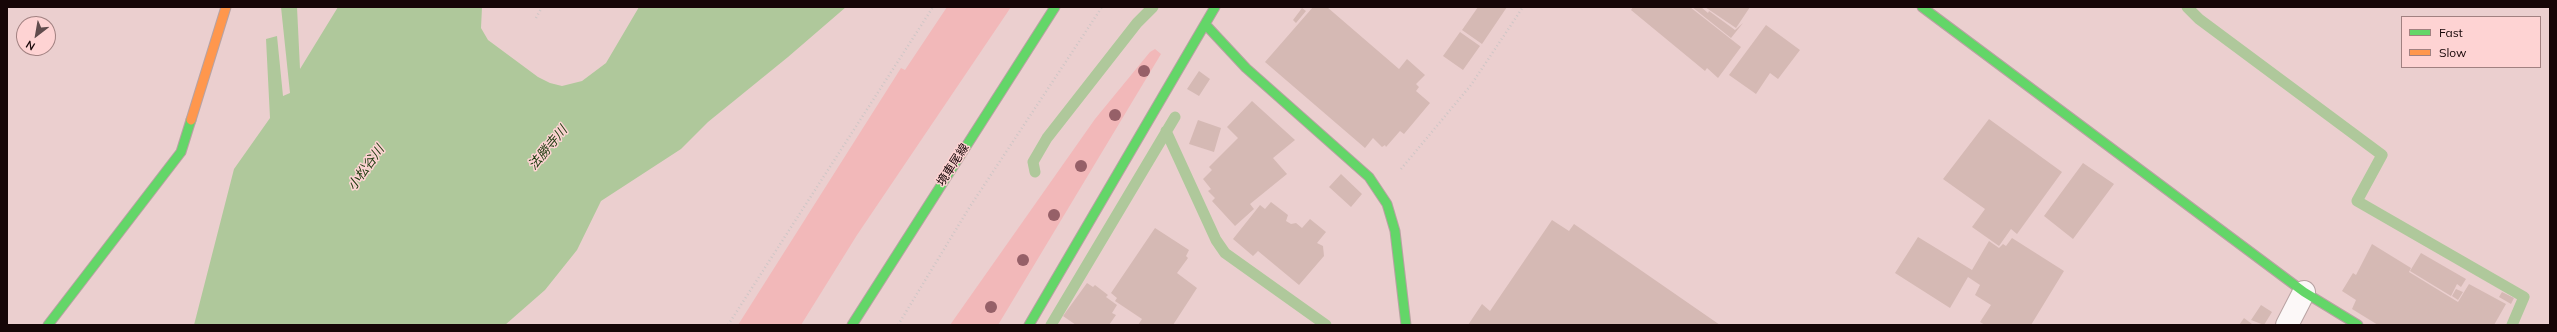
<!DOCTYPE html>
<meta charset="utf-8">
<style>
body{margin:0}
#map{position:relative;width:2557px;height:332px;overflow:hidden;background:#ebcfcf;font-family:Mulish,sans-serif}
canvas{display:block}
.frame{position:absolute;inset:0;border:8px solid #160607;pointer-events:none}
.legend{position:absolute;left:2401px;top:16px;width:140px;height:52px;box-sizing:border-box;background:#fed3d3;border:1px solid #a18181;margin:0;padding:5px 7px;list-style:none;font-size:12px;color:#160607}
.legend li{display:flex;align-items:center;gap:8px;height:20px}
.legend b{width:20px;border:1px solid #a18181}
.north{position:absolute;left:16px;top:16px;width:40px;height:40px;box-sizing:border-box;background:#fed3d3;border:1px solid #a18181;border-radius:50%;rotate:211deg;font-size:11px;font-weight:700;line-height:16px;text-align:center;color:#160607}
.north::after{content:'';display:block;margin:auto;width:14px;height:18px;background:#614c4d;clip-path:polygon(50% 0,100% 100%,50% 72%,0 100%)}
</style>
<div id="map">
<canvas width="2557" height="332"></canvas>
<div class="frame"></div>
<ul class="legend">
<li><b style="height:5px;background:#63d668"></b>Fast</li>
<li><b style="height:5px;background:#ff974d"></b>Slow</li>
</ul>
<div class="north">N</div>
</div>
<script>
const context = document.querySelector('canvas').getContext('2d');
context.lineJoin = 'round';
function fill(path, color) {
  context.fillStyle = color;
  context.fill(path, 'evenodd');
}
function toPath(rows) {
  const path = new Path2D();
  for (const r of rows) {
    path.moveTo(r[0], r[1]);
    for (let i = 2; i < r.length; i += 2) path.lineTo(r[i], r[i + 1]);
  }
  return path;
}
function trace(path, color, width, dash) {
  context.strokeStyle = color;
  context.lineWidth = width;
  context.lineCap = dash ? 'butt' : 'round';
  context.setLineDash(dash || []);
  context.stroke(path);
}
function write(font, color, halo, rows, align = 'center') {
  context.font = font + ' Mulish,"Noto Sans JP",sans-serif';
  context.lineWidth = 3;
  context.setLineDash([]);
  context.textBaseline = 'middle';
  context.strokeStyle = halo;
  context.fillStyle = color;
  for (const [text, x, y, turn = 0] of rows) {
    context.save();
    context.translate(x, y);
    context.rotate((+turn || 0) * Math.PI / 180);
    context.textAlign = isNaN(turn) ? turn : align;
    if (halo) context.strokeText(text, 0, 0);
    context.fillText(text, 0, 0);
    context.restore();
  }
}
const green = toPath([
 [947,7,1011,7,857,235,801,325,738,325,901,68,905,70],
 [1155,49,1161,54,998,325,950,325,1095,119,1150,52]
]);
const water = toPath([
 [281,7,297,7,300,69,338,7,482,7,481,28,488,40,538,77,550,83,562,86,582,81,606,63,639,7,846,7,788,57,708,122,681,149,601,201,577,250,545,290,505,325,194,325,234,169,270,118,266,39,277,36,283,96,290,93]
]);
const stream = toPath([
 [2187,7,2199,19,2382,155,2357,201,2524,297,2512,325],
 [1166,131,1216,240,1225,253,1326,325],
 [1035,172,1033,162,1047,138,1137,23,1153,7],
 [1051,325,1175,117]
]);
const building = toPath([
 [1313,7,1327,7,1399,69,1407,59,1425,75,1416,84,1419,87,1416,91,1430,103,1404,134,1400,131,1386,147,1385,145,1382,147,1373,138,1365,148,1265,62],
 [1478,7,1507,7,1482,44,1462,30],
 [1633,7,1690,7,1741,47,1718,78,1707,68,1705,71,1631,10],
 [1692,7,1701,7,1708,13,1709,11,1735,30,1743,23,1731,38],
 [1705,7,1750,7,1736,28],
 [1302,8,1306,11,1296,23,1293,20],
 [1766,25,1800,50,1778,79,1770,73,1756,94,1729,75],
 [1460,32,1480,46,1463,70,1443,56],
 [1199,71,1210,79,1199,96,1187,89],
 [1252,101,1295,140,1273,158,1287,174,1250,204,1254,209,1235,226,1212,201,1215,198,1208,191,1211,189,1203,179,1212,170,1209,167,1238,138,1227,127],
 [1989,119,2062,172,2017,234,2011,229,1999,246,1972,227,1985,209,1943,179],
 [1198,120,1221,128,1214,152,1189,144],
 [2083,163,2114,184,2073,239,2044,216],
 [1341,174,1362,194,1351,207,1329,187],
 [1271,202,1288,215,1286,221,1291,224,1296,223,1302,228,1310,219,1326,232,1317,243,1323,246,1324,256,1299,285,1258,251,1253,256,1233,239,1260,205,1265,209],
 [1552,220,1569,231,1574,224,1720,325,1468,325,1482,304,1490,311],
 [1155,228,1189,250,1186,256,1188,258,1177,273,1197,288,1173,325,1138,325,1142,319,1115,301,1117,298,1111,293],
 [1918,237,1972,270,1989,241,1999,248,2003,244,2006,246,2012,238,2064,271,2031,325,1985,325,1980,322,1991,305,1975,295,1980,285,1968,277,1950,308,1895,273],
 [2372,244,2411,268,2409,272,2458,302,2469,284,2506,304,2494,325,2378,325,2352,309,2356,300,2342,291,2353,273,2356,275],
 [2421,253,2466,279,2461,287,2457,284,2451,296,2410,271],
 [1087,283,1093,287,1095,285,1108,295,1106,297,1117,305,1112,313,1116,315,1109,325,1076,325,1063,316],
 [2456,289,2463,292,2458,300,2452,296],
 [2502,292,2514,298,2511,304,2499,297],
 [2261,305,2272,312,2264,325,2251,320],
 [2244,318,2252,324,2251,325,2239,325]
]);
const path = toPath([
 [536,18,542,7],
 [1401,169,1471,85,1523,7],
 [728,325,933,7],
 [898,325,969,208,1102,7]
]);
const street = toPath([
 [2287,325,2304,292]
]);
const fast = toPath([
 [1922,7,2304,292,2358,325],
 [1205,24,1246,68,1369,177,1387,204,1395,231,1406,325],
 [48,325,181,152,191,120],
 [852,325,1055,7],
 [1029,325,1215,7]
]);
const slow = toPath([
 [191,120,226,7]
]);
const trees = [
 [1144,71],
 [1115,115],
 [1081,166],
 [1054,215],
 [1023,260],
 [991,307]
];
const streetNames = [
 ["境車尾線",953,165,-57]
];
const waterNames = [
 ["法勝寺川",548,148,-50],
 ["小松谷川",366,168,-54]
];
fill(green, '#f2b8b9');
fill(water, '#afc89b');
trace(stream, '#afc89b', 11);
fill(building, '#d5b9b4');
trace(street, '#b8a2a2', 24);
trace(fast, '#b8a2a2', 11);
trace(slow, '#b8a2a2', 11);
trace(path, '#cec6c6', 2.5, [1, 3]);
trace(street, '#fcf8f8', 22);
trace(fast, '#63d668', 9);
trace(slow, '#ff974d', 9);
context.fillStyle = '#966068';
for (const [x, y] of trees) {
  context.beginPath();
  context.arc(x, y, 6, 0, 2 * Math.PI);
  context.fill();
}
write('12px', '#160607', '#fed3d3', streetNames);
write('italic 13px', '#1b3a0d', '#fed3d3', waterNames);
</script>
